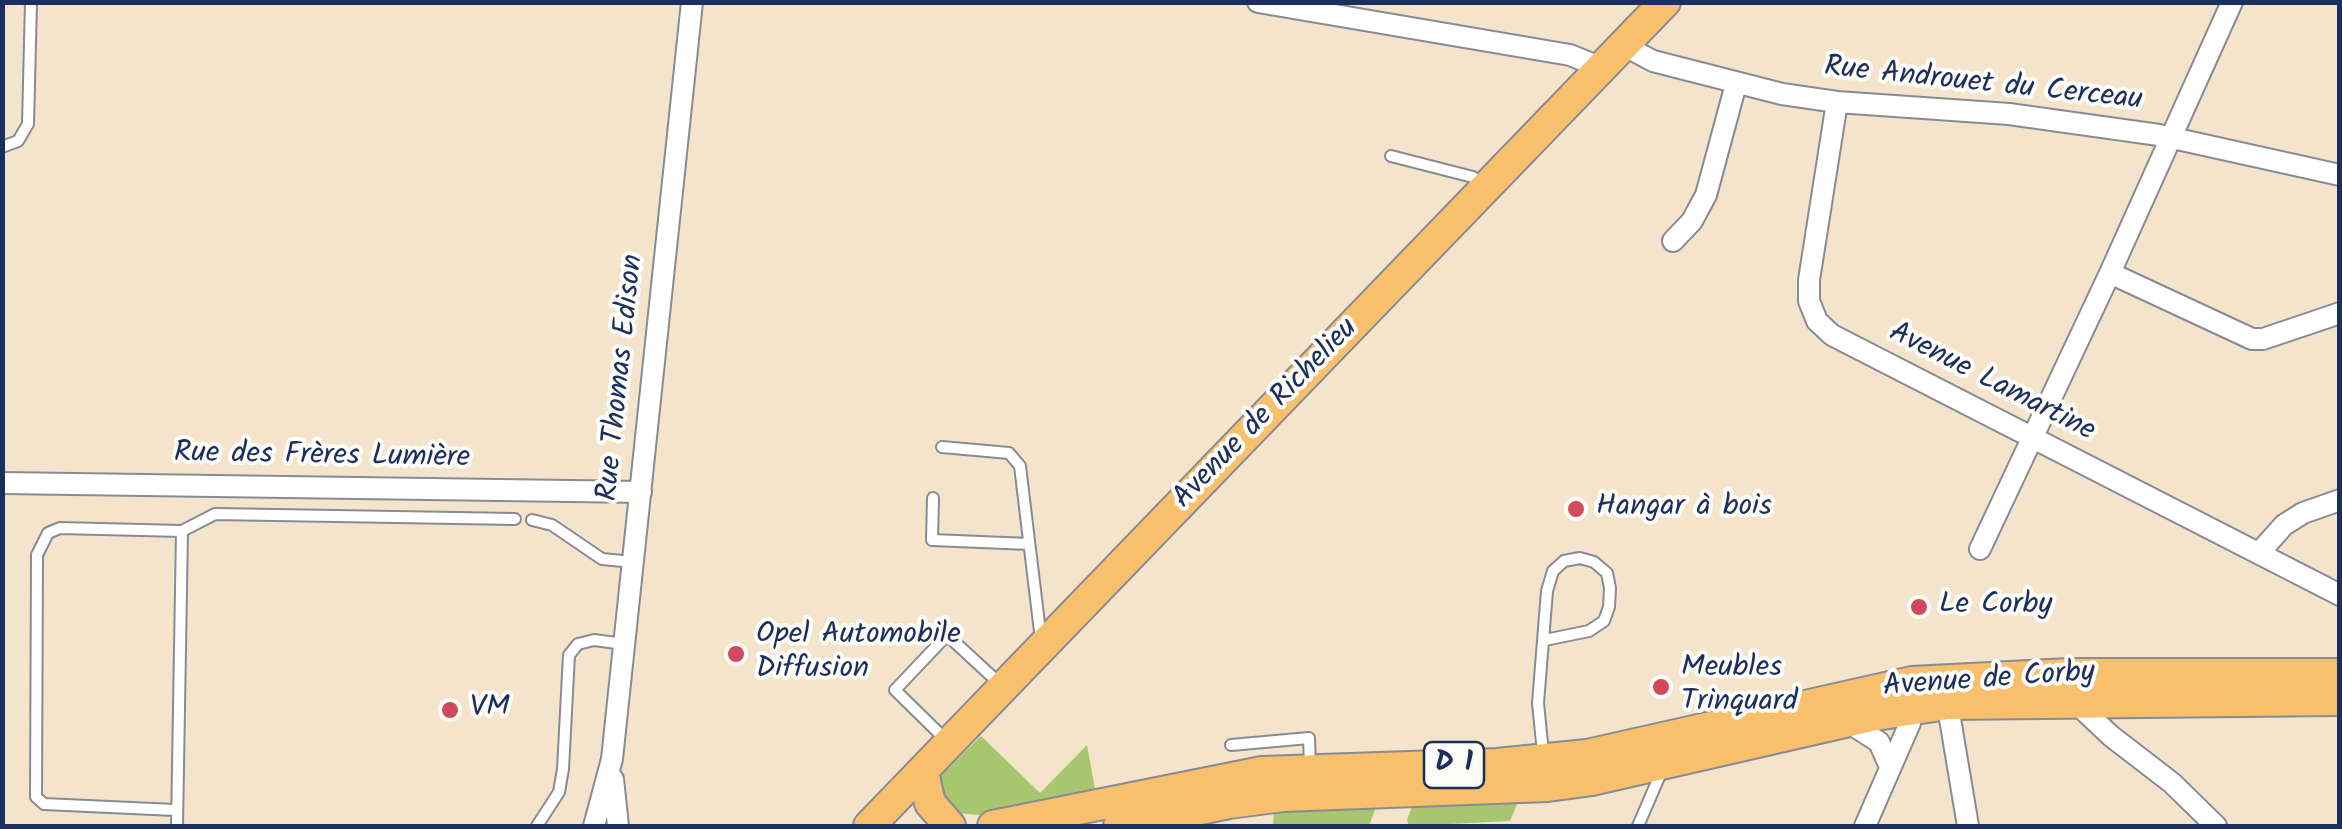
<!DOCTYPE html>
<meta charset="utf-8">
<style>
body{margin:0}
#map{position:relative;width:2342px;height:829px;overflow:hidden;background:#f5e4cc;font-family:Kalam,sans-serif}
canvas{display:block}
.frame{position:absolute;inset:0;border:5px solid #1b2f5e;pointer-events:none}
</style>
<div id="map">
<canvas width="2342" height="829"></canvas>
<div class="frame"></div>
</div>
<script>
const context = document.querySelector('canvas').getContext('2d');
context.lineJoin = 'round';
function fill(path, color) {
  context.fillStyle = color;
  context.fill(path, 'evenodd');
}
function toPath(rows) {
  const path = new Path2D();
  for (const r of rows) {
    path.moveTo(r[0], r[1]);
    for (let i = 2; i < r.length; i += 2) path.lineTo(r[i], r[i + 1]);
  }
  return path;
}
function trace(path, color, width, dash) {
  context.strokeStyle = color;
  context.lineWidth = width;
  context.lineCap = dash ? 'butt' : 'round';
  context.setLineDash(dash || []);
  context.stroke(path);
}
function write(font, color, halo, rows, align = 'center') {
  context.font = font + ' Kalam,sans-serif';
  context.lineWidth = 8;
  context.setLineDash([]);
  context.textBaseline = 'middle';
  context.strokeStyle = halo;
  context.fillStyle = color;
  for (const [text, x, y, turn = 0] of rows) {
    context.save();
    context.translate(x, y);
    context.rotate((+turn || 0) * Math.PI / 180);
    context.textAlign = isNaN(turn) ? turn : align;
    if (halo) context.strokeText(text, 0, 0);
    context.fillText(text, 0, 0);
    context.restore();
  }
}
const green = toPath([
 [981,736,1040,793,1087,745,1095,789,980,815,956,813,949,808,937,784,941,775],
 [1517,804,1510,821,1409,826,1407,820,1412,806],
 [1376,807,1369,826,1273,826,1274,811]
]);
const service = toPath([
 [2,147,18,141,28,124,31,2],
 [1391,156,1473,177,1481,185],
 [942,447,1009,453,1020,466,1041,640],
 [933,498,932,540,1029,544],
 [532,520,552,525,602,559,633,562],
 [948,742,895,690,947,635,1000,684],
 [1231,745,1309,738,1310,767],
 [1543,753,1538,703,1547,591,1553,571,1564,561,1580,558,1594,562,1607,573,1610,588,1609,607,1604,621,1589,631,1545,640],
 [175,810,44,804,36,797,37,555,48,533,60,528,182,531,215,514,515,519],
 [177,826,182,531],
 [537,826,559,792,563,769,569,655,578,644,594,640,624,644],
 [1638,826,1663,768]
]);
const minor = toPath([
 [1258,2,1570,55,1602,68],
 [1623,45,1653,61,1782,94,1837,102,2009,114,2159,135,2340,175],
 [1837,102,1809,280,1809,301,1817,321,1832,335,2340,595],
 [1673,241,1692,221,1706,195,1736,84],
 [2110,273,2252,339,2263,339,2340,313],
 [2,483,641,492],
 [1980,549,2110,273,2232,2],
 [2259,553,2284,525,2303,513,2340,500],
 [1946,695,1968,826],
 [2075,702,2111,736,2172,783,2216,826],
 [1846,721,1879,742,1890,767],
 [613,779,618,826],
 [594,826,612,759,692,2],
 [1865,826,1910,723,1913,699]
]);
const primary = toPath([
 [923,772,930,803,950,826],
 [869,826,1665,2],
 [993,826,1262,772,1497,764,1587,755,1912,682,2069,674,2340,674],
 [1119,826,1229,803,1283,796,1548,786,1592,780,1876,715,1947,704,2340,700]
]);
const markers = [
 [1576,509,10,"#d1495b"],
 [1919,607,10,"#d1495b"],
 [736,654,10,"#d1495b"],
 [1661,687,10,"#d1495b"],
 [450,710,10,"#d1495b"]
];
const shields = [
 [1454,765,60]
];
const shieldNames = [
 ["D 1",1454,765]
];
const streetNames = [
 ["Rue Androuet du Cerceau",1983,86,6],
 ["Rue Thomas Edison",623,378,-84],
 ["Avenue Lamartine",1991,384,27],
 ["Avenue de Richelieu",1267,415,-46],
 ["Rue des Frères Lumière",322,458,1],
 ["Avenue de Corby",1989,682,-4]
];
const poiNames = [
 ["Hangar à bois",1596,509],
 ["Le Corby",1939,607],
 ["Opel Automobile",756,637],
 ["Diffusion",756,671],
 ["Meubles",1681,670],
 ["Trinquard",1681,704],
 ["VM",470,710]
];
fill(green, '#a7c66d');
trace(service, '#888a95', 14);
trace(minor, '#888a95', 24);
trace(primary, '#888a95', 34);
trace(service, '#fff', 10);
trace(minor, '#fff', 20);
trace(primary, '#f8bf6c', 30);
for (const [x, y, r, color] of markers) {
  const dot = new Path2D();
  dot.arc(x, y, r, 0, 2 * Math.PI);
  context.fillStyle = color;
  context.fill(dot);
  trace(dot, '#fdfcf7', 4);
}
for (const [x, y, w] of shields) {
  const box = new Path2D();
  box.roundRect(x - w / 2, y - 23, w, 46, 8);
  context.fillStyle = '#fdfcf7';
  context.fill(box);
  trace(box, '#1b2f5e', 2.5);
}
write('bold 28px', '#1b2f5e', null, shieldNames);
write('30px', '#1b2f5e', '#fdfcf7', streetNames);
write('30px', '#1b2f5e', '#fdfcf7', poiNames, 'left');
</script>
